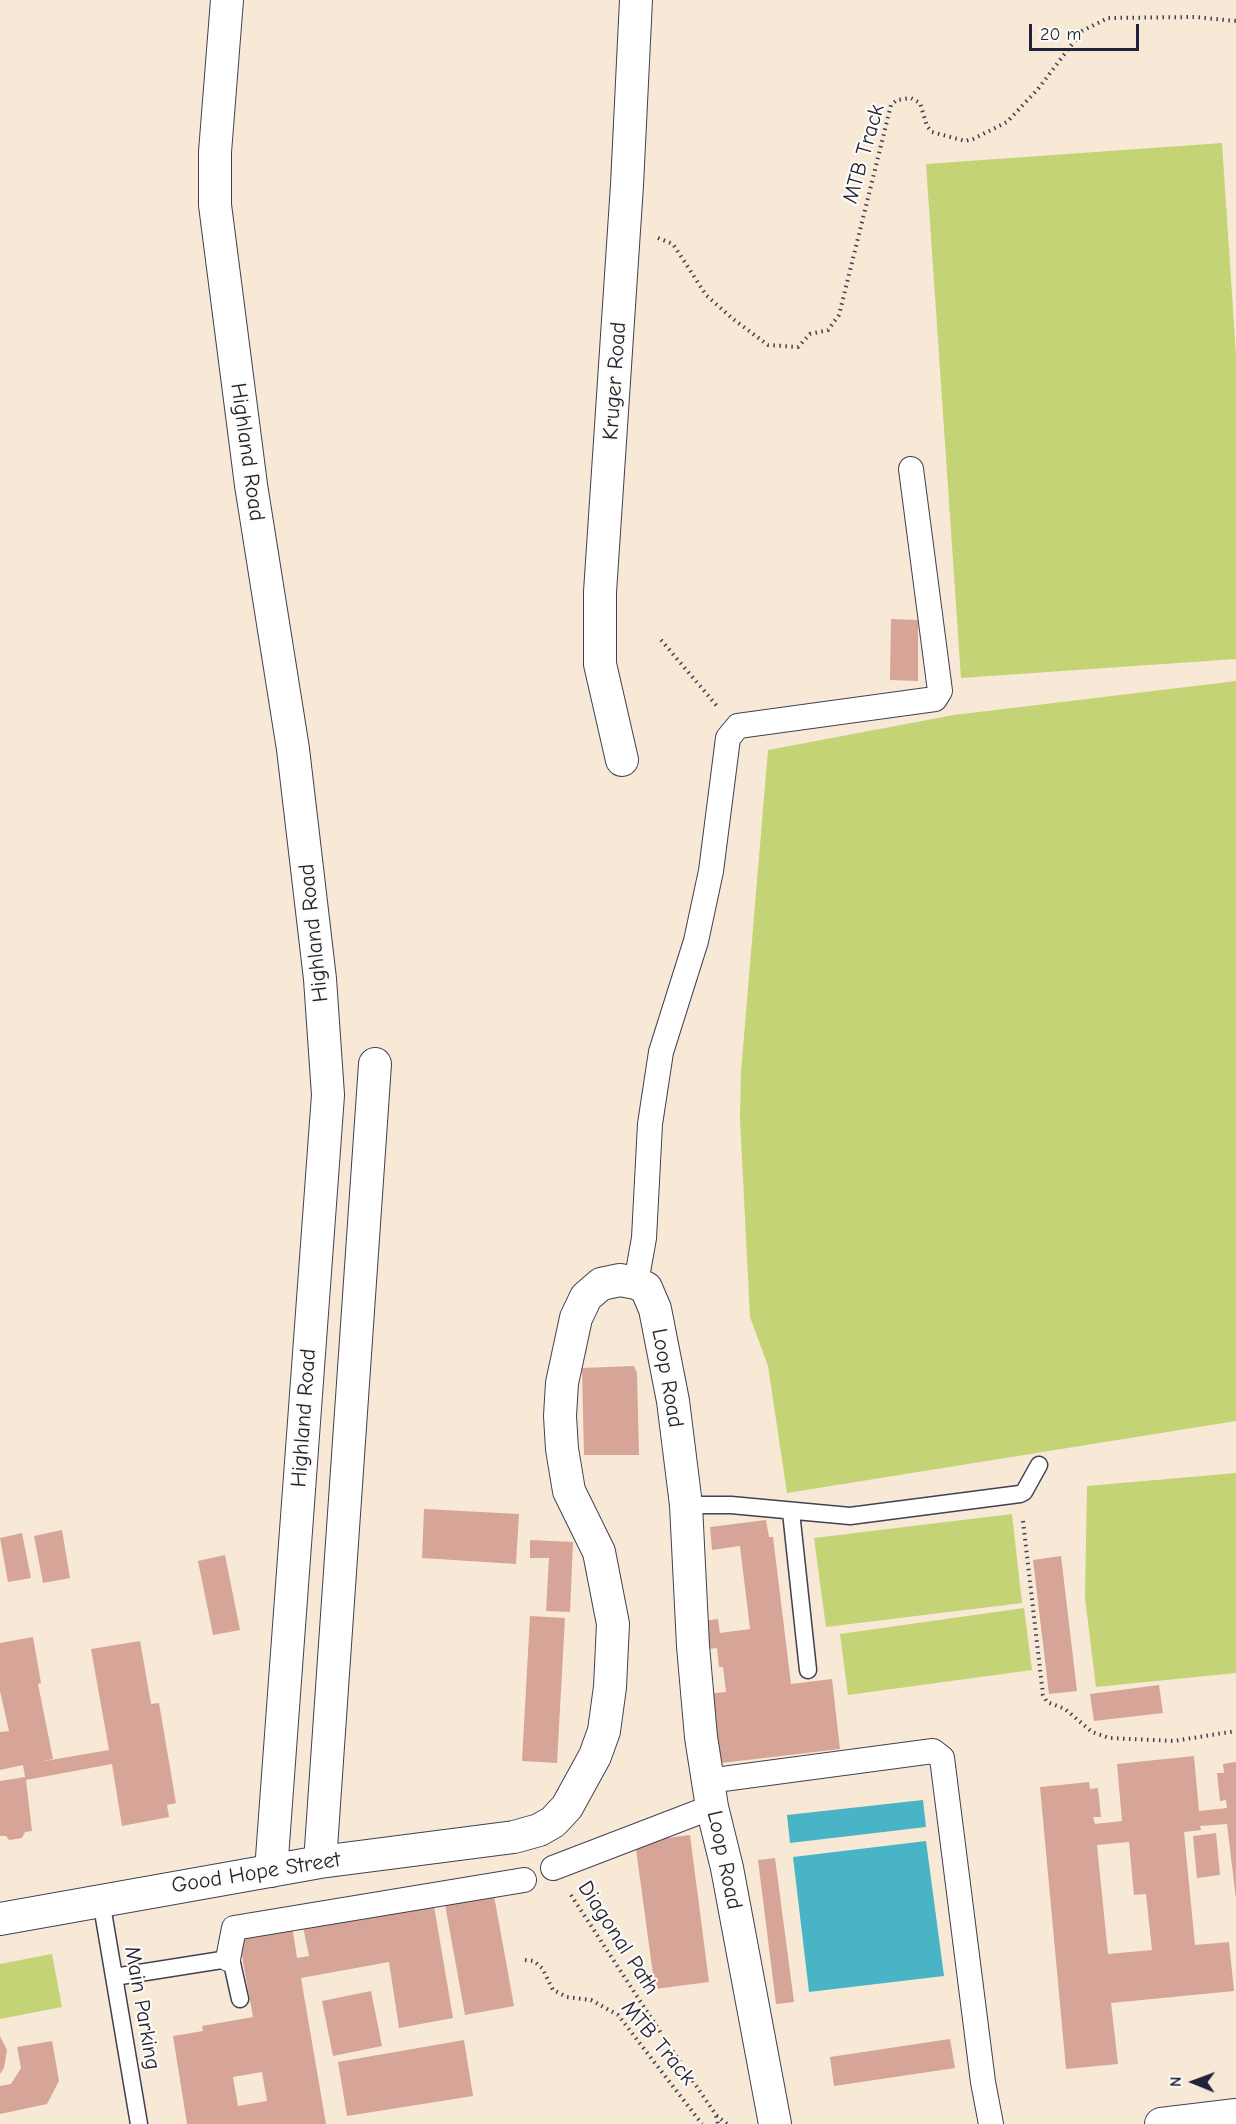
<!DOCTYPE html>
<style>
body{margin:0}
#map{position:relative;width:1236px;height:2124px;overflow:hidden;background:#f7e9d6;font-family:"Comic Neue",sans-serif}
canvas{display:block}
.north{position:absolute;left:1164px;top:2052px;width:60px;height:60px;-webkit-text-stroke:4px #fdfcf7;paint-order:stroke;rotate:271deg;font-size:16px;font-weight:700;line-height:24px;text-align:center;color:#22223b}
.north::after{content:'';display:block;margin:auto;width:21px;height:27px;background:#22223b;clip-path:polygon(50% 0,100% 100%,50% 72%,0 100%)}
.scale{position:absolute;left:1029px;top:24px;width:110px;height:27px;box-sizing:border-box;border:3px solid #22223b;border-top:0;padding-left:8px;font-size:18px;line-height:21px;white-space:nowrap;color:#22223b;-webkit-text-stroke:4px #fdfcf7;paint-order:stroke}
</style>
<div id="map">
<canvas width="1236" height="2124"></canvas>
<div class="north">N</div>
<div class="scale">20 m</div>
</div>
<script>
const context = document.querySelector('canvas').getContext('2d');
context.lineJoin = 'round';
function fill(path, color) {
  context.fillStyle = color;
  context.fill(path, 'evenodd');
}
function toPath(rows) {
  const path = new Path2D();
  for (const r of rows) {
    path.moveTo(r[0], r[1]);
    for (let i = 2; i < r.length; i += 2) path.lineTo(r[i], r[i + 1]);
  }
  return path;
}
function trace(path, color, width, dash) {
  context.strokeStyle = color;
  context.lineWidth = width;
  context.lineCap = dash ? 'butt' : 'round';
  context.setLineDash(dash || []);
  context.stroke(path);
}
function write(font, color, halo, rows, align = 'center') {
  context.font = font + ' "Comic Neue",sans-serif';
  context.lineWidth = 4.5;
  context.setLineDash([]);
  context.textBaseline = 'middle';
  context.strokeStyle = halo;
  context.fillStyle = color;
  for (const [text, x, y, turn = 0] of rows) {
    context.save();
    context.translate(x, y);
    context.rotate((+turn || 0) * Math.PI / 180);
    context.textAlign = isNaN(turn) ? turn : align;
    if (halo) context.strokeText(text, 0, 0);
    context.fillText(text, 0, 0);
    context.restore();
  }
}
const green = toPath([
 [1222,143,1236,355,1236,659,961,678,926,164],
 [1236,681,1236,1421,787,1493,768,1366,750,1317,740,1119,741,1072,768,750,954,715],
 [1236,1473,1236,1673,1096,1687,1085,1598,1087,1486],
 [1012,1514,1022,1603,826,1627,814,1538],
 [1024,1608,1032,1670,848,1695,840,1634],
 [52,1954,62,2007,0,2019,0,1964]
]);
const water = toPath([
 [923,1800,926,1827,790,1843,787,1815],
 [926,1841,944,1976,809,1992,793,1857]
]);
const building = toPath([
 [891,619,918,620,918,681,890,680],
 [634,1366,637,1373,639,1455,584,1455,582,1368],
 [424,1509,519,1514,516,1564,422,1558],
 [766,1520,769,1537,773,1537,791,1684,832,1679,840,1749,713,1764,705,1694,726,1692,723,1667,719,1667,717,1648,700,1650,697,1622,718,1619,720,1633,750,1629,740,1546,712,1550,710,1527],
 [62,1530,70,1578,43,1583,34,1536],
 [22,1533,31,1578,8,1582,0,1538],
 [530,1540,573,1542,570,1612,546,1611,549,1558,530,1558],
 [225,1555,240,1630,213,1635,198,1561],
 [1061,1556,1077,1691,1049,1694,1033,1560],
 [530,1616,565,1618,557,1763,522,1761],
 [33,1637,41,1683,38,1684,53,1759,39,1762,109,1750,91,1649,140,1641,151,1704,159,1703,176,1803,167,1805,169,1817,122,1826,112,1764,26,1780,32,1831,25,1832,22,1838,9,1840,6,1836,0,1836,0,1781,25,1777,23,1765,0,1770,0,1732,9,1731,0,1691,0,1643],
 [1159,1685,1163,1713,1094,1721,1090,1694],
 [1194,1756,1199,1811,1227,1808,1226,1800,1220,1801,1217,1773,1224,1773,1223,1764,1236,1762,1236,1899,1227,1824,1200,1826,1201,1830,1184,1832,1195,1945,1229,1942,1234,1991,1111,2003,1118,2064,1066,2069,1040,1787,1089,1782,1090,1789,1098,1788,1101,1817,1093,1817,1095,1824,1122,1821,1117,1764],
 [1129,1842,1134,1895,1146,1894,1152,1950,1108,1954,1097,1845],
 [1216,1833,1220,1875,1197,1878,1193,1836],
 [690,1835,709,1982,655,1989,635,1842],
 [775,1858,794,2002,776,2004,758,1860],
 [493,1890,514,2006,465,2015,444,1899],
 [433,1900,453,2018,399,2028,389,1962,301,1978,326,2124,187,2124,173,2036,203,2031,202,2026,253,2017,238,1934,292,1925,297,1958,309,1956,302,1922],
 [262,2072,267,2101,238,2106,233,2077],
 [371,1991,382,2046,333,2056,322,2001],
 [0,2036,7,2050,4,2068,0,2074],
 [950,2039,955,2068,834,2086,830,2057],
 [464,2040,473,2096,347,2116,338,2062],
 [52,2041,59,2081,47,2104,0,2114,0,2086,11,2084,21,2068,17,2047]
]);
const path = toPath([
 [658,238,673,244,706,295,733,319,768,345,798,347,810,334,828,330,839,315,891,105,897,100,911,98,920,103,927,126,932,132,965,141,973,139,1007,122,1038,89,1082,31,1108,18,1195,17,1236,21],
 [661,640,717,706],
 [1023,1521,1043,1695,1047,1702,1065,1709,1092,1732,1109,1738,1174,1741,1236,1731],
 [571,1895,672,2050,716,2115,727,2124],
 [525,1960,534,1961,542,1968,553,1990,567,1997,591,2000,618,2015,702,2124],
 [716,2116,718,2124]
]);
const service = toPath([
 [686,1505,731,1505,850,1516,1020,1494,1024,1492,1039,1465],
 [791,1512,808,1670],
 [101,1900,139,2124],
 [114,1977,228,1959,232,1963,240,1999]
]);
const pedestrian = toPath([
 [636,1283,644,1238,650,1124,661,1052,696,941,711,871,728,738,738,726,935,699,940,691,911,469],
 [708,1781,933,1751,942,1758,983,2082,991,2124],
 [553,1868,712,1807],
 [228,1959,234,1928,524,1880]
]);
const minor = toPath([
 [227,0,215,152,215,205,251,485,293,749,320,979,328,1095,271,1871],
 [622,760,600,664,600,592,627,185,636,0],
 [320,1862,375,1064],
 [0,1919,320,1862,514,1837,539,1830,553,1822,567,1807,595,1756,604,1731,610,1687,613,1624,599,1552,569,1491,562,1449,560,1416,562,1383,576,1318,586,1297,601,1284,620,1280,636,1283,646,1288,655,1309,673,1401,686,1505,693,1646,701,1737,712,1807,727,1868,775,2124],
 [1161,2124,1236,2115]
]);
const streetNames = [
 ["MTB Track",864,154,-74],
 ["Kruger Road",615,381,-86],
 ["Highland Road",247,452,82],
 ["Highland Road",314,933,-96],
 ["Loop Road",667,1378,80],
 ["Highland Road",304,1418,-86],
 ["Loop Road",724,1860,78],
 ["Good Hope Street",256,1873,-9],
 ["Diagonal Path",618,1938,57],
 ["Main Parking",142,2008,80],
 ["MTB Track",658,2043,50]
];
fill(green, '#c4d375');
fill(water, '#49b4c6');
fill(building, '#d6a597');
trace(service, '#424052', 19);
trace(pedestrian, '#424052', 26);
trace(minor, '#424052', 34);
trace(path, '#424052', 4, [1.5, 4.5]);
trace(service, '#fff', 16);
trace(pedestrian, '#fff', 24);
trace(minor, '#fff', 32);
write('22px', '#22223b', '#fdfcf7', streetNames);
</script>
